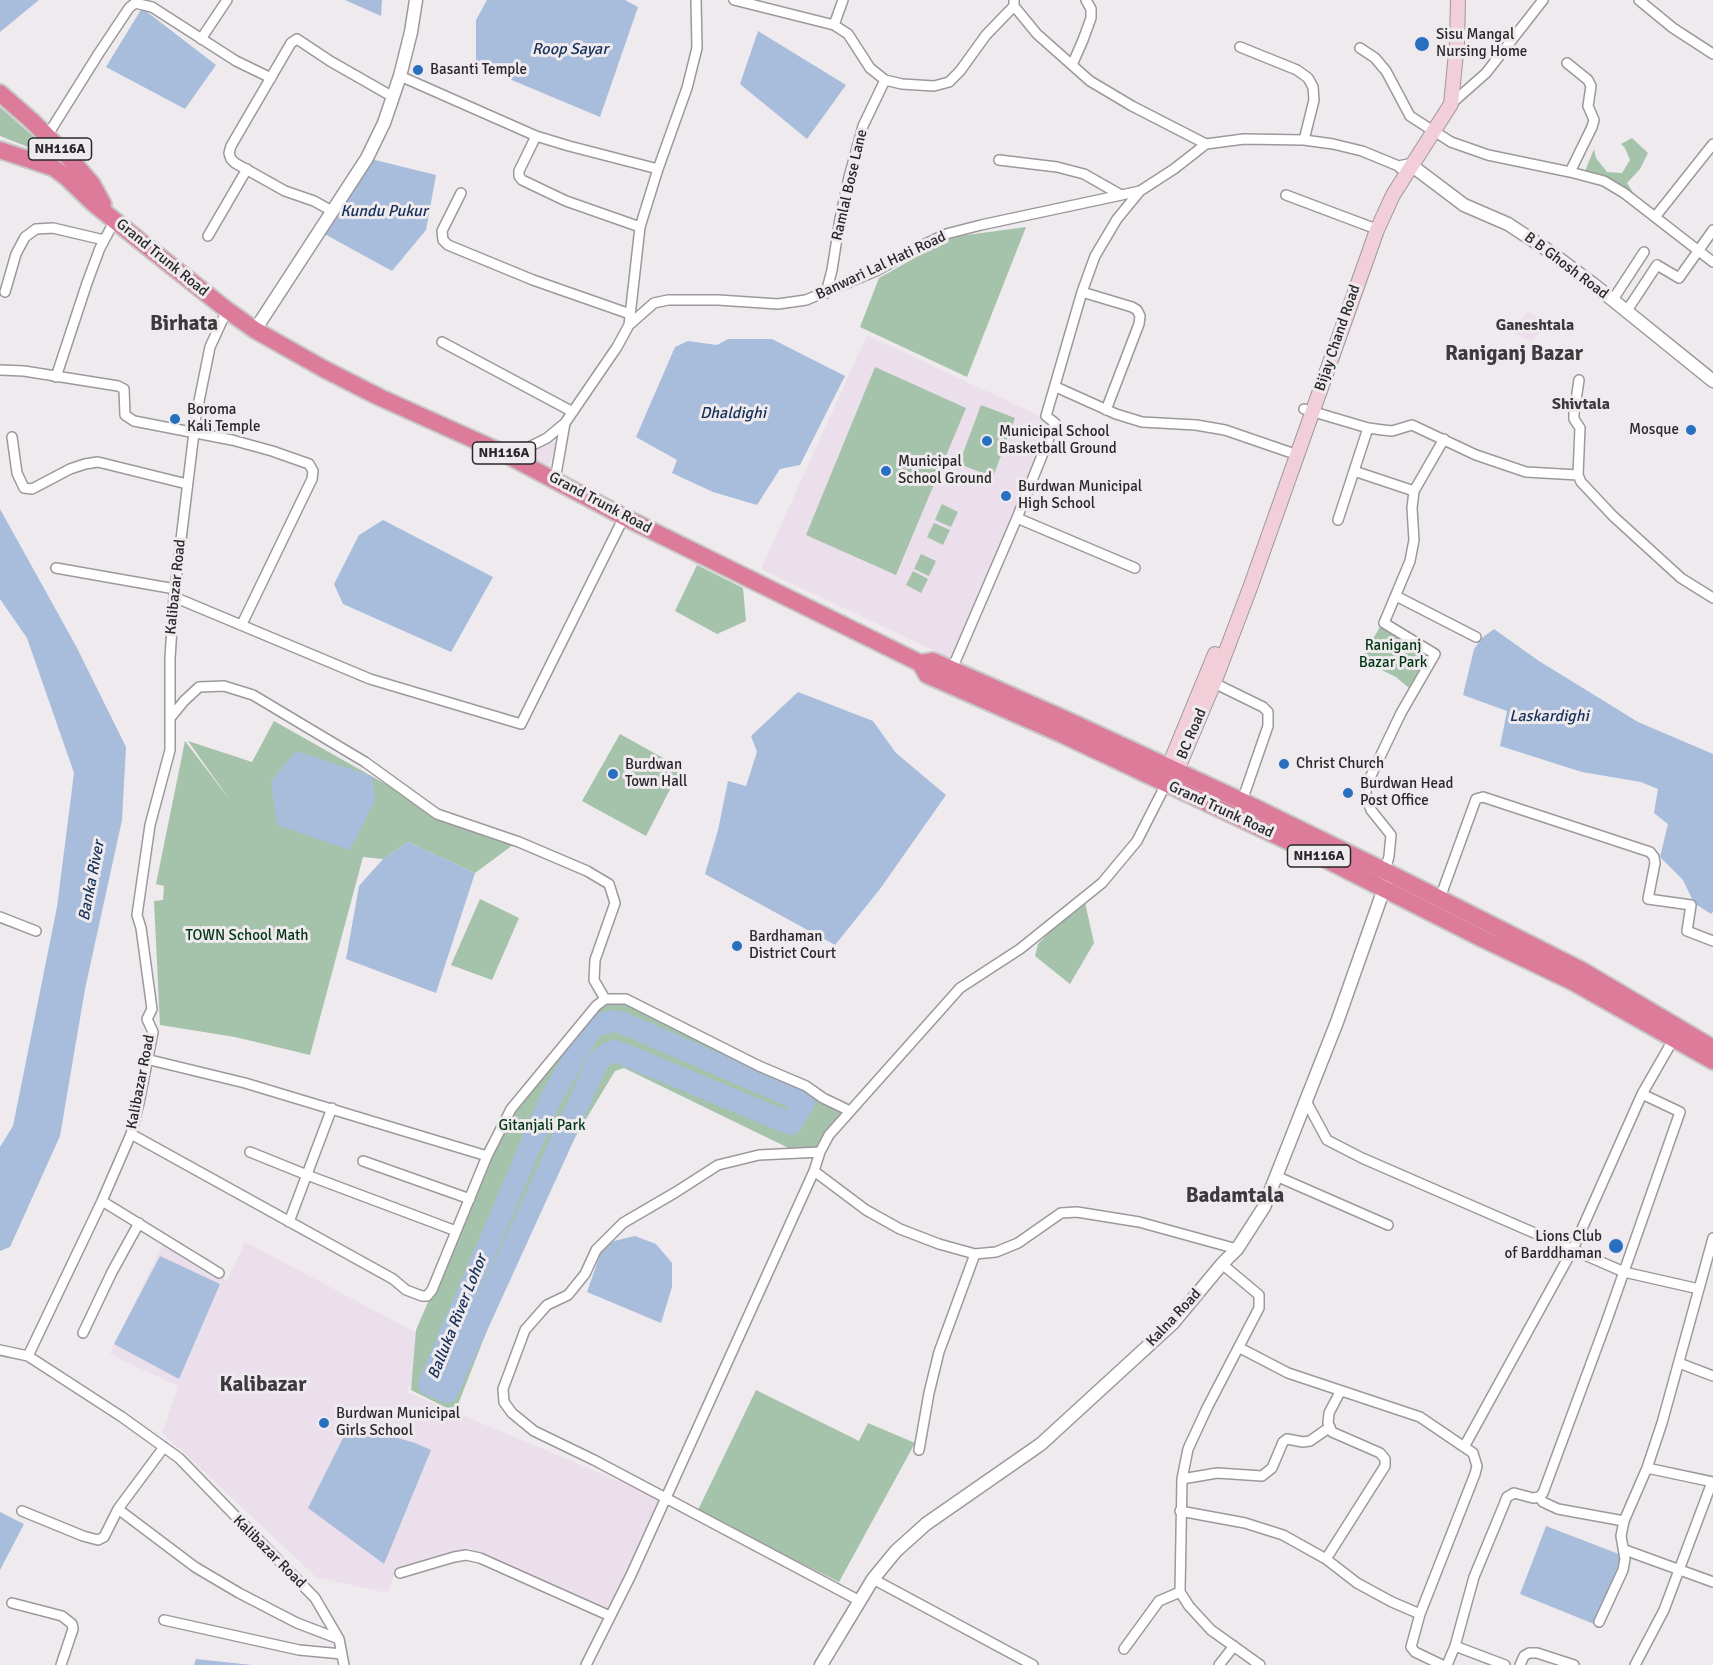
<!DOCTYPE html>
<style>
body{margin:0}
canvas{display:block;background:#eeeaee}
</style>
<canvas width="1713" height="1665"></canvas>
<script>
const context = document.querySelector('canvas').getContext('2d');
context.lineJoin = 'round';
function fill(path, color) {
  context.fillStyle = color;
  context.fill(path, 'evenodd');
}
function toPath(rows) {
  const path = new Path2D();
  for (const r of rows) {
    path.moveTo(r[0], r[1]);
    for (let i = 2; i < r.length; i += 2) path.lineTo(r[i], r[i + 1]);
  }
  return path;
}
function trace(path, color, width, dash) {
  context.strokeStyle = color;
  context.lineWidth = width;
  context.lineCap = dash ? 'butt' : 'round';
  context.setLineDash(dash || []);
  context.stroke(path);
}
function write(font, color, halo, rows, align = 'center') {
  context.font = font + ' Signika,sans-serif';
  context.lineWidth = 6;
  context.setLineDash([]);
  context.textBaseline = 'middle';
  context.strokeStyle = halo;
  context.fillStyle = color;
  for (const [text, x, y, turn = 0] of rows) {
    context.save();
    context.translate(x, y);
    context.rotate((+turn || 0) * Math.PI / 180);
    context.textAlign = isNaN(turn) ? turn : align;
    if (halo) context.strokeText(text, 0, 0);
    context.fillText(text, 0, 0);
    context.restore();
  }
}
const built = toPath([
 [1529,311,1546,326,1532,341,1512,333],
 [867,335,1052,422,952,659,761,569],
 [552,440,557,444,546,471,527,459,539,447],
 [245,1242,430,1340,407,1392,662,1499,608,1610,469,1548,397,1569,387,1593,316,1577,180,1449,162,1434,178,1386,110,1354,163,1244,227,1281]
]);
const green = toPath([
 [0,107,59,159,0,136],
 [1632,138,1648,153,1640,169,1627,183,1634,194,1633,197,1586,174,1585,171,1594,149,1596,158,1607,172,1622,173,1630,160,1625,148,1621,144],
 [1026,227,967,377,860,327,879,278,952,237],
 [875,367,966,408,896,575,806,535],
 [981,405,1015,418,993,477,959,464],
 [942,504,958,512,951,527,935,520],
 [934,523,950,530,943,545,927,537],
 [921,554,936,561,929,576,914,569],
 [697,565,743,588,746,621,717,634,675,611],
 [913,571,928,579,921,593,906,585],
 [1381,625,1429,655,1409,688,1396,677,1361,660],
 [274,721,389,786,436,815,517,842,475,873,408,842,383,859,363,857,310,1055,235,1037,160,1025,154,901,163,900,164,886,156,884,185,741,230,800,188,741,252,762],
 [620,734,681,768,646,836,582,801],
 [1084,898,1094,943,1070,984,1035,956,1038,944],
 [480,899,519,918,492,980,451,965],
 [605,999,626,1000,850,1111,829,1135,822,1155,805,1156,624,1068,615,1071,540,1195,455,1412,411,1390,416,1330,511,1109],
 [756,1390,859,1441,868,1423,915,1443,839,1582,697,1512]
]);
const water = toPath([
 [0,0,39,0,0,32],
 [345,0,382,0,381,16],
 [487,0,625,0,638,7,600,117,476,65,476,20],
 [142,8,216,65,185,109,106,67],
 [758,31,846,85,807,139,740,84],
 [367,158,436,175,426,230,392,271,319,231],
 [728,339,772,339,845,376,800,465,780,469,757,505,713,492,672,473,677,460,636,437,675,347,688,341,717,345],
 [0,509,76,646,126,747,122,820,85,989,60,1136,10,1247,0,1251,0,1147,13,1126,57,907,74,773,27,638,0,599],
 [383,520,493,577,451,652,343,604,334,584,359,535],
 [1494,629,1539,661,1638,722,1713,754,1713,912,1711,914,1694,903,1683,880,1660,857,1668,824,1654,813,1658,789,1641,782,1582,772,1500,746,1507,711,1463,695,1474,649,1482,638],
 [798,692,873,721,896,753,946,795,880,889,835,945,705,874,718,830,728,781,746,786,757,752,751,736],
 [296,751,372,776,375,800,350,850,277,825,271,781],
 [408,842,475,873,436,993,346,959,359,886,383,859],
 [635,1236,656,1244,672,1263,672,1287,661,1323,587,1292,601,1252,614,1241],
 [160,1256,220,1284,179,1379,114,1344],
 [350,1424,415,1443,431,1450,384,1564,308,1508],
 [0,1512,24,1524,0,1570],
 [1546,1526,1624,1556,1594,1624,1520,1594],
 [196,1659,252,1665,194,1665]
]);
const river = toPath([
 [613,1021,623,1023,804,1102,791,1124,623,1054,614,1051,605,1055,597,1063,447,1392,429,1384,550,1100,587,1035,596,1025,613,1021]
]);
const minor = toPath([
 [734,0,834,25,848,34,870,68,885,80,902,84,934,86,949,82,960,71,986,35,1014,6],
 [1014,0,1014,6,1037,34,1090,81,1132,106,1206,144],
 [1639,0,1673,28,1713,54],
 [834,25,843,0],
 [201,39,227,0],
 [1240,47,1297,70,1308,78,1313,87,1314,100,1304,140],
 [1360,48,1375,58,1386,71,1410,116,1427,127],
 [1567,63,1588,80,1591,86,1588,106,1594,120,1592,127,1570,172],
 [1072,65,1083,40,1091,18,1091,9,1086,0],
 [400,76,536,136,569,146,658,169],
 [1451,104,1486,73,1543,0],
 [1434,131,1451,142,1488,155,1570,172,1604,181,1624,193,1713,262],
 [47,136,99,53,129,8,135,3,152,7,236,61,271,78],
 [536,136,519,171,519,176,522,180,566,201,640,227],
 [999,160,1057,167,1084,174,1121,195],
 [461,193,442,231,443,240,448,245,533,280,630,314],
 [1286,195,1371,227],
 [332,211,314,201,285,191,235,163,231,159,229,153,231,146,291,43,297,39,330,61,393,97],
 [1655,217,1713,144],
 [208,236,247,169],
 [5,292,16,254,25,237,36,229,53,228,104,240],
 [1082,292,1132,307,1137,310,1140,316,1139,324,1106,410],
 [826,293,832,270,840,219,849,177,863,126,885,80],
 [1612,301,1644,252],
 [227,310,210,347,196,416,174,597,170,658,170,750,150,825,137,915,141,928,152,1009,147,1019,153,1032,139,1103,131,1134,102,1201,28,1356,122,1417,179,1458,315,1598,339,1639,344,1665],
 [1626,312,1657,265,1679,278,1713,230],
 [629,325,640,227,658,169,687,88,697,48,696,0],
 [442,342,573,412],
 [0,370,24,371,118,386,124,389,125,415,134,421,232,440,272,451,309,464,313,471,312,479,242,624],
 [56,377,87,283,100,248,115,220],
 [1056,387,1116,414,1142,422,1196,425,1225,430,1289,452],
 [1304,409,1368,428,1383,430,1392,431,1412,425,1476,455,1526,472,1578,475,1581,482,1613,516,1681,578,1713,598],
 [12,437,17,473,24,488,32,489,70,469,85,464,98,462,187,484],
 [505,450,527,448,547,438,565,423],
 [1354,471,1414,491],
 [1578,475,1580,428,1574,419,1574,413,1579,380],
 [555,480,565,423,617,347,629,325,654,303,668,300,718,300,778,304,806,300,876,271,917,248,946,234,981,225,1140,191,1174,169,1206,144,1244,139,1304,140,1333,144,1362,151,1401,167],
 [1017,518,1135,568],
 [1338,520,1368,428],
 [56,568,175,589],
 [1396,596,1476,637],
 [174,597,370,679,521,724,624,517],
 [952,669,1017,518,1055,423,1046,416,1082,292,1095,256,1117,219,1140,191],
 [1214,683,1263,707,1268,712,1268,726,1242,801],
 [171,717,184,701,199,687,224,686,253,695,365,762,437,814,519,842,587,871,609,884,615,903,595,960,594,980,605,999],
 [1385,871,1389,856,1391,835,1371,810,1366,796,1366,786,1401,713,1435,654,1384,623,1410,561,1414,540,1412,508,1414,491,1444,439],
 [1440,898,1476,799,1483,797,1650,852,1654,857,1655,863,1648,899,1691,905,1687,931,1713,941],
 [0,917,36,931],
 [146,1059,245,1083,487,1156,511,1109,596,1006,605,999,626,999,759,1066,806,1086,823,1098,850,1111],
 [1306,1101,1327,1140,1362,1158,1624,1272,1699,1289],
 [131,1134,393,1279,406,1290,422,1296,427,1296,432,1290,487,1156],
 [250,1152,307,1175,456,1231],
 [820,1152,759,1155,718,1165,676,1192,623,1223,596,1250,585,1274,568,1295,547,1305,525,1330,503,1389,504,1402,512,1413,534,1431,594,1460,860,1601],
 [363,1161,470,1199],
 [814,1171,866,1210,900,1229,939,1244,975,1254,996,1252,1018,1243,1061,1213,1077,1212,1139,1222,1237,1249],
 [1276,1176,1388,1225],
 [102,1201,219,1273],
 [289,1222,332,1108],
 [1713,1238,1662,1423,1647,1468,1713,1482],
 [1222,1264,1259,1295,1259,1308,1207,1408,1188,1449,1182,1479,1180,1592,1189,1606,1211,1630,1260,1665],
 [83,1333,112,1272,139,1223],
 [1240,1348,1288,1373,1420,1417,1473,1453,1477,1466,1475,1474,1420,1614],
 [0,1350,28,1356],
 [1679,1363,1713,1376],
 [1464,1447,1573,1249,1642,1094],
 [919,1450,929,1393,939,1352,975,1254],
 [1182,1479,1217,1473,1262,1476,1272,1468,1283,1442,1287,1439,1303,1442,1310,1441,1330,1427],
 [1539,1497,1543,1502,1558,1509,1624,1521],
 [118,1509,195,1567,239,1593,297,1623,339,1639],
 [22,1511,83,1536,98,1540,104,1537,118,1509,164,1447],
 [1180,1511,1245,1523,1283,1535,1326,1559,1357,1583,1392,1602,1420,1614,1411,1647,1415,1652,1442,1665],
 [1625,1550,1713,1582],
 [1326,1559,1385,1466,1385,1459,1380,1453,1332,1432,1328,1423,1329,1413,1340,1392],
 [400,1573,454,1557,466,1555,480,1558,610,1616],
 [873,1579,1033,1665],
 [12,1603,62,1616,72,1624,73,1629,61,1665],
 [164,1620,299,1650,342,1654],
 [1599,1622,1623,1570,1625,1559,1621,1536,1624,1521,1647,1468],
 [1455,1646,1505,1665],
 [1124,1649,1159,1601,1180,1592],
 [586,1665,631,1575,814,1171,820,1152,829,1135,960,988,1020,949,1102,883,1137,841,1166,784],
 [1219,1665,1234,1646],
 [1447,1665,1455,1646,1474,1577,1503,1507,1507,1497,1514,1493,1533,1498,1539,1497,1543,1493,1607,1320,1680,1112,1642,1094,1673,1040],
 [1520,1665,1524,1656,1529,1653,1537,1653,1574,1665],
 [1635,1665,1664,1610,1712,1482]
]);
const tertiary = toPath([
 [1401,167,1411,165,1464,205,1508,224,1546,249,1593,284,1713,381],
 [255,330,367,158,384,123,400,76,411,32,416,0],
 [821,1665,873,1579,896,1551,926,1524,1041,1444,1173,1323,1222,1264,1237,1249,1264,1207,1337,1022,1386,883]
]);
const secondary = toPath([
 [1173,756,1215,654],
 [1173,780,1214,683,1250,588,1377,230,1393,195,1451,104,1457,43,1458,0]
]);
const trunk = toPath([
 [0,93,33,122,73,162,92,184,103,204],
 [0,150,54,168,66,177,93,203,140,241,227,310,255,330,324,369,379,397,499,451,624,517,920,663,933,661,1067,720,1242,801,1385,871,1583,971,1713,1048],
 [920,663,927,675,1061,734,1313,853,1483,939,1573,982,1713,1061]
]);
const markers = [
 [1422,44,8,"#286fbf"],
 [418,70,6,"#286fbf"],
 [175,419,6,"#286fbf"],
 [1691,430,6,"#286fbf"],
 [987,441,6,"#286fbf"],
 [886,471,6,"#286fbf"],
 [1006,496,6,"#286fbf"],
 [1284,764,6,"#286fbf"],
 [613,774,6,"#286fbf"],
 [1348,793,6,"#286fbf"],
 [737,946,6,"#286fbf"],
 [1616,1246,8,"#286fbf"],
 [324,1423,6,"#286fbf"]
];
const shields = [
 [60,149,63],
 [504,453,63],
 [1319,856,63]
];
const shieldNames = [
 ["NH116A",60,149],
 ["NH116A",504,453],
 ["NH116A",1319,856]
];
const poiNames = [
 ["Sisu Mangal",1436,35],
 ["Nursing Home",1436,52],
 ["Basanti Temple",430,70],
 ["Boroma",187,410],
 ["Kali Temple",187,427],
 ["Mosque",1679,430,"right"],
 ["Municipal School",999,432],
 ["Basketball Ground",999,449],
 ["Municipal",898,462],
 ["School Ground",898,479],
 ["Burdwan Municipal",1018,487],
 ["High School",1018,504],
 ["Christ Church",1296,764],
 ["Burdwan",625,765],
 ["Town Hall",625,782],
 ["Burdwan Head",1360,784],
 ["Post Office",1360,801],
 ["Bardhaman",749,937],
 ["District Court",749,954],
 ["Lions Club",1602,1237,"right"],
 ["of Barddhaman",1602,1254,"right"],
 ["Burdwan Municipal",336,1414],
 ["Girls School",336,1431]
];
const streetNames = [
 ["Ramlal Bose Lane",850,185,-77],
 ["Grand Trunk Road",162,258,39],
 ["Banwari Lal Hati Road",881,266,-25],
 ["B B Ghosh Road",1566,266,37],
 ["Bijay Chand Road",1338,338,-71],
 ["Grand Trunk Road",600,503,28],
 ["Kalibazar Road",176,587,-84],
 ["BC Road",1192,734,-67],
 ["Grand Trunk Road",1221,810,25],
 ["Kalibazar Road",141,1082,-79],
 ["Kalna Road",1174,1318,-47],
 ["Kalibazar Road",269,1552,45]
];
const parkNames = [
 ["Raniganj",1393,646],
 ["Bazar Park",1393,663],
 ["TOWN School Math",247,936],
 ["Gitanjali Park",542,1126]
];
const waterNames = [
 ["Roop Sayar",570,50],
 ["Kundu Pukur",384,212],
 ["Dhaldighi",733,414],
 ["Laskardighi",1549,717],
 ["Banka River",92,881,-79],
 ["Balluka River Lohor",458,1317,-68]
];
const neighbourhoodNames = [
 ["Ganeshtala",1535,326],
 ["Shivtala",1581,405]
];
const districtNames = [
 ["Birhata",184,324],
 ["Raniganj Bazar",1514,354],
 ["Badamtala",1235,1196],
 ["Kalibazar",263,1385]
];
fill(built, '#eadfea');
fill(green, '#a5c2aa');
fill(water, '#a8bddc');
trace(river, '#a8bddc', 22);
trace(minor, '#9c989c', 12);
trace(tertiary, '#9c989c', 15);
trace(secondary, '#9c989c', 16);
trace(trunk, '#c7c7c7', 20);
trace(minor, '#fff', 9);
trace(tertiary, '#fff', 12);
trace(secondary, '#f2ced9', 14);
trace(trunk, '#dc7c9a', 16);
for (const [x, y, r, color] of markers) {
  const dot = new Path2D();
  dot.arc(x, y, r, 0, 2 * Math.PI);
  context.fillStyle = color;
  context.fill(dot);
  trace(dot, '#eeeaee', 2);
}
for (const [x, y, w] of shields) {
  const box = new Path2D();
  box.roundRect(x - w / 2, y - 11, w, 22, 4.5);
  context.fillStyle = '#eeeaee';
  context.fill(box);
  trace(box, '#292729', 1.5);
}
write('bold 14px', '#292729', null, shieldNames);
write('15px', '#292729', '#eeeaee', poiNames, 'left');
write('15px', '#292729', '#eeeaee', streetNames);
write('15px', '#003513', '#eeeaee', parkNames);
write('italic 16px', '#153059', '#eeeaee', waterNames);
write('bold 16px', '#3d393c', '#eeeaee', neighbourhoodNames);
write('bold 21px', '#3d393c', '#eeeaee', districtNames);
</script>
